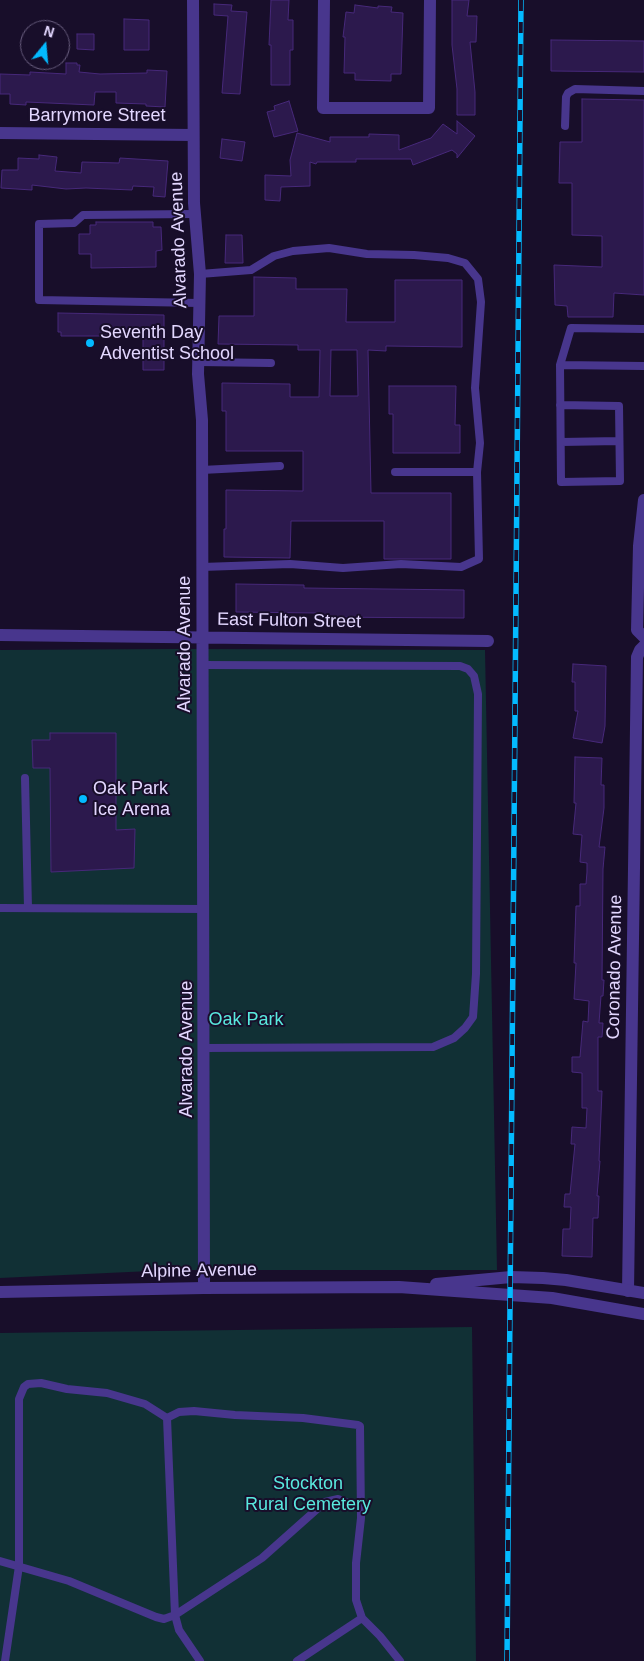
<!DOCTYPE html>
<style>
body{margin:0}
#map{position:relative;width:644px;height:1661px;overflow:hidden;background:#180e2a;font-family:Helvetica,sans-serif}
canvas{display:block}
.north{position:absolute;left:20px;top:20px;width:50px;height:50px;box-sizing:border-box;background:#180e2a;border:1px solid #695e7f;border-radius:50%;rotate:17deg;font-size:14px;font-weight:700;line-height:20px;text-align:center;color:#e3d7ff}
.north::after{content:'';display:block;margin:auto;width:18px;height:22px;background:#03baff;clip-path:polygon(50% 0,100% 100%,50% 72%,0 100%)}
</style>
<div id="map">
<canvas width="644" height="1661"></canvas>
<div class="north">N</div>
</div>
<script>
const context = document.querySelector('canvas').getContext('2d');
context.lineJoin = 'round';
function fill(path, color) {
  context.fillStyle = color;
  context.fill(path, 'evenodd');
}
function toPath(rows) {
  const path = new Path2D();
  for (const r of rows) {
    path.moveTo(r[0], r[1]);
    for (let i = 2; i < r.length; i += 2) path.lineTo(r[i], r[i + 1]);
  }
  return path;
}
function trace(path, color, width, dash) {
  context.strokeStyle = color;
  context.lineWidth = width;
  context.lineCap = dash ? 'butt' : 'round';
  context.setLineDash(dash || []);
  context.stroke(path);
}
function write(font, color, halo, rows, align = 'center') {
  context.font = font + ' Helvetica,sans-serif';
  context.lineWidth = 4;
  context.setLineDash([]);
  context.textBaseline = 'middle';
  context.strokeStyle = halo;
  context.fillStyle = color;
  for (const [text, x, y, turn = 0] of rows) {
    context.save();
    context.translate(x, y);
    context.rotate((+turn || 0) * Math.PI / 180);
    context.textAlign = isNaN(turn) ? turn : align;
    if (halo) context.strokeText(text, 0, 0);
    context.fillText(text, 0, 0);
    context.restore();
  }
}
const green = toPath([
 [176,649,485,650,497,1270,172,1270,0,1278,0,650],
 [472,1327,476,1661,0,1661,0,1333]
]);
const building = toPath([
 [271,0,289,0,288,20,293,20,293,50,290,50,290,85,271,85,271,45,269,45,271,0],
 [452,0,469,0,467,16,477,16,476,42,470,42,475,92,475,115,457,115,457,89,452,45,452,0],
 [214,4,232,5,231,11,247,12,240,94,222,93,228,16,214,15,214,4],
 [355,5,378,8,378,6,392,7,391,12,403,13,401,74,391,74,391,81,355,80,355,73,344,73,345,37,343,37,346,12,354,13,355,5],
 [124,19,149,20,149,50,124,50,124,19],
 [77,34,94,34,94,50,77,49,77,34],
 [551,40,644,41,644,72,551,71,551,40],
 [66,63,77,63,77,65,80,65,79,72,100,74,147,73,147,70,167,71,165,107,146,106,146,104,116,103,116,92,95,92,94,105,26,102,26,105,10,104,10,94,0,94,0,74,30,75,30,72,66,74,66,63],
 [582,99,644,100,644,295,614,293,613,317,568,317,567,306,555,305,554,265,602,267,602,236,572,235,572,183,559,183,560,142,582,142,582,99],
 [289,101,298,131,274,137,267,112,275,110,274,106,289,101],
 [457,121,475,136,457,158,457,154,452,150,413,165,411,159,356,159,356,162,317,162,316,164,310,162,310,186,281,187,280,201,265,200,265,175,291,176,290,160,297,133,330,142,330,137,369,137,369,134,399,135,399,150,431,138,443,124,457,134,457,121],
 [222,139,245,142,242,161,220,158,222,139],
 [39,155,57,157,55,171,81,173,82,162,119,163,120,158,168,161,165,197,153,196,154,187,133,186,132,190,86,188,66,189,32,185,32,190,1,188,2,170,18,170,18,158,39,159,39,155],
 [96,222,153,222,153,227,161,227,162,250,156,251,156,267,91,268,91,254,79,254,79,234,90,234,90,225,96,225,96,222],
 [226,235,242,235,243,263,225,263,226,235],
 [254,277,296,278,296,289,347,289,346,322,395,322,395,280,462,280,462,347,386,346,386,351,368,350,371,493,451,493,451,559,384,559,384,521,291,521,290,558,224,557,224,529,226,529,226,490,303,491,303,451,226,451,226,411,222,411,222,383,290,384,290,397,319,397,320,350,298,350,298,345,218,344,219,316,254,316,254,277],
 [331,350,357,350,358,396,330,396,331,350],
 [58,313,164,315,164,370,143,370,143,336,61,336,61,332,58,332,58,313],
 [389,386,456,386,455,425,460,425,460,453,393,453,393,414,389,414,389,386],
 [236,584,304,585,304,588,464,590,464,618,317,617,317,613,236,612,236,584],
 [573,664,606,666,605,726,602,743,573,738,578,711,575,711,575,682,572,682,573,664],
 [50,733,116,733,116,830,135,829,134,868,51,872,50,768,33,768,32,740,50,740,50,733],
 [575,757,602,758,601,785,604,785,604,808,599,847,605,847,603,869,602,980,604,980,603,996,601,996,599,1023,603,1023,602,1037,598,1037,598,1091,602,1091,599,1161,600,1161,597,1196,599,1196,598,1218,593,1218,592,1257,562,1256,563,1229,570,1229,571,1207,564,1207,565,1194,570,1194,575,1144,571,1144,572,1127,586,1128,587,1108,582,1108,582,1073,572,1072,572,1057,580,1057,583,1021,588,1022,589,1001,574,999,576,963,574,963,576,906,580,906,580,884,586,884,587,872,587,863,580,862,582,835,573,834,576,803,574,803,575,757]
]);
const service = toPath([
 [565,126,566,97,568,93,575,89,644,91],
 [195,214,83,215,74,223,39,224,39,300,199,303],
 [200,274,251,270,274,256,293,251,329,248,367,254,414,255,448,258,465,263,478,279,481,302,475,388,480,443,477,472,479,559,461,567,401,564,343,568,290,564,202,567],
 [198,362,271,363],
 [560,365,644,366],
 [560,405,619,406,620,481,561,482,560,365,571,328,644,329],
 [561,442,619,441],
 [202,470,280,466],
 [395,472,477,472],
 [202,665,460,666,468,669,474,676,478,694,476,974,473,1017,465,1028,454,1038,433,1047,204,1048],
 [25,778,28,908],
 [0,908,205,909],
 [167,1418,175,1615,179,1630,200,1661],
 [0,1561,69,1581,156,1617,164,1619,175,1615,262,1558,325,1502,338,1499,361,1508],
 [5,1661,19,1566,19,1399,24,1387,28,1384,41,1383,67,1389,107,1393,145,1404,167,1418,179,1412,194,1411,235,1415,303,1418,358,1425,360,1426,361,1518,356,1563,356,1600,362,1618,380,1636,400,1661],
 [297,1661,362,1618]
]);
const minor = toPath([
 [193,0,194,203,200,274,198,374,202,420,204,1288],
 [324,0,323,108,429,108,430,0],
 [0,133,193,135],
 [644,500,639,546,637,630,644,637],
 [0,635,488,641],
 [628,1291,637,657,640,650,644,646]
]);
const tertiary = toPath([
 [436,1284,511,1277,543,1278,566,1280,644,1293],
 [0,1292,204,1288,399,1287,552,1298,644,1314]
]);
const rail = toPath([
 [507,1661,521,0]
]);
const markers = [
 [90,343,5,"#03baff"],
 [83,799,5,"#03baff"]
];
const streetNames = [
 ["Barrymore Street",97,116],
 ["Alvarado Avenue",179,240,-92],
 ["East Fulton Street",289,621,1],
 ["Alvarado Avenue",185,644,-90],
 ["Coronado Avenue",615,967,-89],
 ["Alvarado Avenue",187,1049,-90],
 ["Alpine Avenue",199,1271,-1]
];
const poiNames = [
 ["Seventh Day",100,333],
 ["Adventist School",100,354],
 ["Oak Park",93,789],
 ["Ice Arena",93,810]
];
const parkNames = [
 ["Oak Park",246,1020],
 ["Stockton",308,1484],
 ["Rural Cemetery",308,1505]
];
fill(green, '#113035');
fill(building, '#2c194d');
trace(building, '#47297a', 1);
trace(service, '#48368d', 8);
trace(minor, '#48368d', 12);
trace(tertiary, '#48368d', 12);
trace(rail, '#03baff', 5.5);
trace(rail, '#180e2a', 4, [11]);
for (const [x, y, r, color] of markers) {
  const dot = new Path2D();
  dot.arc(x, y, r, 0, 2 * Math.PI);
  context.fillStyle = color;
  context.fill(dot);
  trace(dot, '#180e2a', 2);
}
write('18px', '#e3d7ff', '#180e2a', streetNames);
write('18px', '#e3d7ff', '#180e2a', poiNames, 'left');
write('18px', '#59e9de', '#180e2a', parkNames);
</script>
